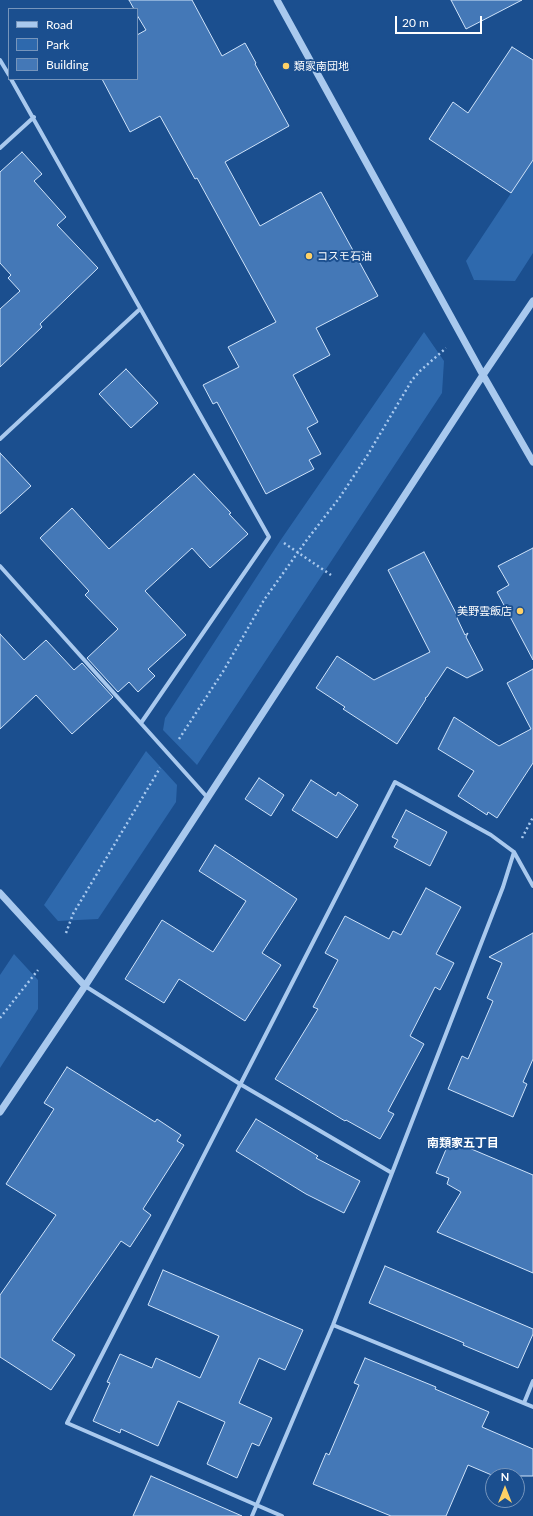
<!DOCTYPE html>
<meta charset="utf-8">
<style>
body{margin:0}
#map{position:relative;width:533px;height:1516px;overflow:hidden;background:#1b4f8f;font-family:Lato,sans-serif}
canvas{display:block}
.legend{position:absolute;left:8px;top:8px;width:130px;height:72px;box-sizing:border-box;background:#1b4f8f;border:1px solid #7695bc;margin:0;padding:5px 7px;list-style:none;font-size:12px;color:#fff}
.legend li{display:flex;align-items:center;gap:8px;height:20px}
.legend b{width:20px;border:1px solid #7695bc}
.north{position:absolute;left:485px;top:1468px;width:40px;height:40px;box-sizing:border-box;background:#1b4f8f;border:1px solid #7695bc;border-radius:50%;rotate:0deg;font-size:11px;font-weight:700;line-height:16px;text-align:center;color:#fff}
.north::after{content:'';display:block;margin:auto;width:14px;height:18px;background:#ffd166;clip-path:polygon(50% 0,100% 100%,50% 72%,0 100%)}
.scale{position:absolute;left:395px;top:16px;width:87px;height:18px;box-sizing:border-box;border:2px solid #fff;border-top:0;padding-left:5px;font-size:12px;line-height:14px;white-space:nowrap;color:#fff;-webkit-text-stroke:3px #1b4f8f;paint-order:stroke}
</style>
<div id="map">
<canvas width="533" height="1516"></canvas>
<ul class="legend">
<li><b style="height:5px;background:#a9c9ee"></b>Road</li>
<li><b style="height:11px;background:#2e69ad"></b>Park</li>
<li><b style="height:11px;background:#4478b7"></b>Building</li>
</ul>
<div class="north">N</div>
<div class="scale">20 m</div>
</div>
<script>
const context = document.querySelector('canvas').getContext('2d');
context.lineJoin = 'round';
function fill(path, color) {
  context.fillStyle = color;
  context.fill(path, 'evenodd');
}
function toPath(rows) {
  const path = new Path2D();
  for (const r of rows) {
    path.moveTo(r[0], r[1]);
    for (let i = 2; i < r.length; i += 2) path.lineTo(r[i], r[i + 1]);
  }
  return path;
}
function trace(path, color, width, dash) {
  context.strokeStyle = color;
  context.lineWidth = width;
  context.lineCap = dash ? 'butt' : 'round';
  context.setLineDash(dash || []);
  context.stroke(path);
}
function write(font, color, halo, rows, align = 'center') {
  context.font = font + ' Lato,"Noto Sans JP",sans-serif';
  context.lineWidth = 4;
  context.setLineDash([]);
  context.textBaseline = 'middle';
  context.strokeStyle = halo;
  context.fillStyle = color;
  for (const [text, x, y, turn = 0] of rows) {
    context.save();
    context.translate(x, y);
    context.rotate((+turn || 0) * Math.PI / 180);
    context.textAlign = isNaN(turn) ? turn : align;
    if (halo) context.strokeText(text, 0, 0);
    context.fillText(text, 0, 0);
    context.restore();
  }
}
const green = toPath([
 [533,160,533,253,515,281,474,280,466,261],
 [424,332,444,361,442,393,197,765,163,730,165,718,280,541],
 [146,751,177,785,176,802,98,919,58,921,44,905],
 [14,954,38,980,38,1009,0,1068,0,975]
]);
const building = toPath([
 [129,0,192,0,222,56,245,43,256,63,255,64,289,126,225,162,260,226,321,192,378,296,316,328,330,355,293,375,318,422,307,428,321,454,309,460,314,469,266,494,217,402,213,404,203,385,239,367,228,347,276,322,197,178,195,179,160,116,130,132,102,79,137,79,137,35,146,30,137,15,137,9,134,9,129,0],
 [451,0,522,0,466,29,451,0],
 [512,47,533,60,533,160,511,193,429,139,453,102,468,113,512,47],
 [22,152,42,174,34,181,66,217,57,225,98,268,40,324,42,327,0,367,0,309,20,291,8,278,11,275,0,263,0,172,22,152],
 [126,369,158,403,131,428,99,394,126,369],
 [0,453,31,486,0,514,0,453],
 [194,474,231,513,229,514,248,534,210,568,192,548,145,591,186,635,148,669,155,676,138,692,129,682,118,692,87,658,118,629,85,595,89,591,40,538,72,508,109,549,194,474],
 [533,548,533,660,497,592,509,585,498,566,533,548],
 [424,552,458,617,457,618,465,635,468,633,466,637,483,670,467,678,447,667,427,697,425,698,426,699,397,744,343,709,345,707,316,688,337,656,374,680,430,652,388,570,424,552],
 [0,634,24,660,46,640,74,670,82,663,113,697,72,734,36,695,0,729,0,634],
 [533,669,533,763,497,818,488,812,487,815,458,796,474,771,438,749,454,717,499,746,531,729,507,683,533,669],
 [259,778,284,795,271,816,245,799,259,778],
 [311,780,336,796,338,792,358,805,337,838,292,810,311,780],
 [406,810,447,832,430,866,394,847,398,840,392,837,406,810],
 [215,845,297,899,262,953,281,965,245,1021,179,979,164,1003,125,979,162,920,213,952,246,901,199,871,215,845],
 [426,888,461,907,436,954,454,963,440,990,435,987,410,1036,424,1044,388,1111,394,1114,380,1139,346,1120,345,1121,275,1079,318,1009,313,1007,338,960,325,953,345,916,389,939,393,931,401,935,426,888],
 [533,933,533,1059,523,1082,527,1084,513,1117,448,1089,462,1056,468,1059,493,1001,487,998,502,963,489,957,533,933],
 [67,1067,155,1122,157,1119,181,1135,177,1141,184,1145,143,1209,151,1215,130,1247,121,1241,52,1340,75,1355,51,1390,0,1357,0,1295,56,1215,6,1184,54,1109,44,1103,67,1067],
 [256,1119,318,1156,316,1158,360,1181,344,1213,306,1194,236,1151,256,1119],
 [450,1140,533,1175,533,1273,437,1232,461,1192,447,1184,449,1178,436,1173,450,1140],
 [385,1266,533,1329,533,1334,518,1368,463,1345,464,1343,369,1303,385,1266],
 [163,1270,303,1330,285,1370,259,1358,239,1403,272,1418,259,1446,252,1443,237,1478,207,1464,225,1422,178,1401,158,1446,121,1429,120,1433,93,1421,110,1383,107,1382,120,1354,152,1368,156,1358,200,1378,219,1336,148,1305,163,1270],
 [365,1358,436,1387,435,1389,489,1412,482,1427,533,1449,533,1476,494,1476,468,1465,446,1516,391,1516,313,1484,326,1453,329,1455,359,1385,354,1383,365,1358],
 [151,1476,242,1516,133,1516,151,1476]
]);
const path = toPath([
 [284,543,331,575],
 [179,739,224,670,264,600,306,541,340,497,367,456,412,380,420,371,446,348],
 [522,838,533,817],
 [66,933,73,914,160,768],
 [0,1018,38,970]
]);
const minor = toPath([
 [0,60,9,75],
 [11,79,269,537,141,723],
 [0,148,34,117],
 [0,439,140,309],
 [0,566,207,797],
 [85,986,240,1084,392,1173],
 [333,1325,533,1407],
 [524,1403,533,1381],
 [252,1516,333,1325,503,887,514,852],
 [282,1516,67,1423,395,782,491,835,514,852,533,886]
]);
const tertiary = toPath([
 [277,0,483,375,533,462],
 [0,893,85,986],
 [0,1112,85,986,483,375,533,301]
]);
const markers = [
 [286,66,4,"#ffd166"],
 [309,256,4,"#ffd166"],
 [520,611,4,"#ffd166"]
];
const poiNames = [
 ["類家南団地",294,66],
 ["コスモ石油",317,256],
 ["美野雲飯店",512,611,"right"]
];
const neighbourhoodNames = [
 ["南類家五丁目",463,1143]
];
fill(green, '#2e69ad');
fill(building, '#4478b7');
trace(building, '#cfe3fa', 1);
trace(path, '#a9c9ee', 2.5, [2, 3]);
trace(minor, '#a9c9ee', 4);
trace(tertiary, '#a9c9ee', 7);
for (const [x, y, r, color] of markers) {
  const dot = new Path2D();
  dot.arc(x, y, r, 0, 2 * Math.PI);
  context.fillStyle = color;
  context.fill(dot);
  trace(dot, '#1b4f8f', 1.5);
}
write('11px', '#fff', '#1b4f8f', poiNames, 'left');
write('bold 12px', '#fff', '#1b4f8f', neighbourhoodNames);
</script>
